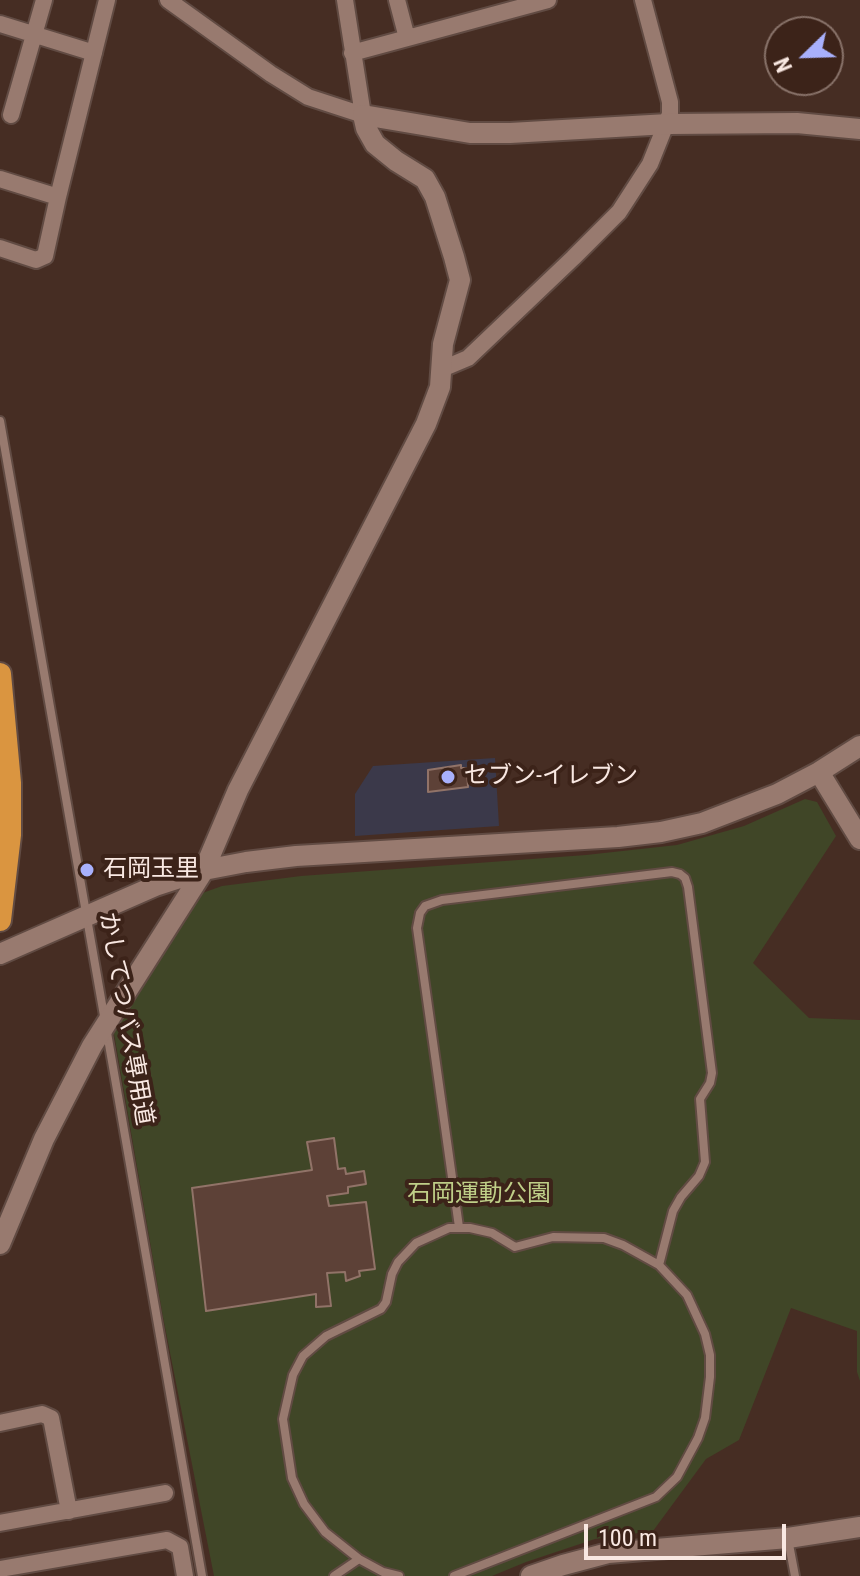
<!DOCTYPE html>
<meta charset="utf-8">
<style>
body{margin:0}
#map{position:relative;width:860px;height:1576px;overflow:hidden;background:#462d23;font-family:"Roboto Condensed",sans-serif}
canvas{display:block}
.north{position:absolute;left:764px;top:16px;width:80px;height:80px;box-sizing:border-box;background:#3c2319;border:2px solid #887269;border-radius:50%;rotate:247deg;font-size:22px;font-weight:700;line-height:32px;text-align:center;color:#f9e8e2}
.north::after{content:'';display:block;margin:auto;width:28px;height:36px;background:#a8b0fc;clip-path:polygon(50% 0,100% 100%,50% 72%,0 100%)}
.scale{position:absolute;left:584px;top:1524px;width:202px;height:36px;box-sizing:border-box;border:4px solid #f9e8e2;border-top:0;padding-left:10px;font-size:24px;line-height:28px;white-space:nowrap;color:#f9e8e2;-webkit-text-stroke:6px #3c2319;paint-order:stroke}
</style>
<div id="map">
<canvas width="860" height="1576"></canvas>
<div class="north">N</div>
<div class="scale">100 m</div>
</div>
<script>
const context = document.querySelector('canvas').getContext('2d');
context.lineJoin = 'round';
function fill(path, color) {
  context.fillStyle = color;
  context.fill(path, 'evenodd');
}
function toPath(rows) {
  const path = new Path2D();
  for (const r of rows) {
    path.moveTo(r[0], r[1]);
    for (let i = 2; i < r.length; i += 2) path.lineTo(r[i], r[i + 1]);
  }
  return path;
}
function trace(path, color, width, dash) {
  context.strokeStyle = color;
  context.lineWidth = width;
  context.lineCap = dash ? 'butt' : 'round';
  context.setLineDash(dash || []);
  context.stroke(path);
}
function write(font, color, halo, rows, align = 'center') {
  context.font = font + ' "Roboto Condensed","Noto Sans JP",sans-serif';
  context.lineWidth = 8;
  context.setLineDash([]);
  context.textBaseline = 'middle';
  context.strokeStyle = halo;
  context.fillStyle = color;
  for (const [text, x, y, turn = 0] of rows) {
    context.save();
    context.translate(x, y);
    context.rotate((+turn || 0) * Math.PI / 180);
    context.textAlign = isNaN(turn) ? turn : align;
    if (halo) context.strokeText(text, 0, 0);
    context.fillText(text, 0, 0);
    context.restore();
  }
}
const commercial = toPath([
 [495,758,499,826,355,836,355,794,373,766]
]);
const green = toPath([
 [805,799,817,802,836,836,753,963,809,1018,860,1020,860,1381,857,1372,857,1331,791,1308,739,1440,706,1459,653,1531,595,1539,526,1562,492,1576,214,1576,163,1317,113,1028,197,895,222,886,301,876,586,855,677,845,744,826]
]);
const building = toPath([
 [461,765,461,768,467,768,468,787,428,792,428,770,461,765],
 [334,1138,338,1169,345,1168,346,1174,364,1171,366,1184,348,1187,348,1193,327,1196,329,1206,366,1202,375,1269,359,1271,360,1276,346,1281,345,1272,327,1273,331,1306,316,1307,316,1294,206,1311,192,1188,312,1170,307,1142,334,1138]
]);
const service = toPath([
 [0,421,202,1576],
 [788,1539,795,1576],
 [334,1576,359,1559],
 [399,1576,383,1572,359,1559,325,1532,304,1504,292,1478,283,1419,293,1375,303,1356,326,1336,381,1309,386,1302,392,1274,398,1262,416,1243,449,1228,470,1228,492,1233,515,1247,553,1237,604,1238,623,1245,659,1265],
 [454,1576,656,1497,677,1477,698,1438,705,1418,710,1377,710,1355,705,1334,687,1295,659,1265,673,1211,681,1197,699,1176,705,1162,700,1099,710,1083,712,1073,688,887,685,878,680,874,672,872,442,900,425,906,420,913,417,928,459,1227]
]);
const minor = toPath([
 [168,0,271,74,308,97,363,115,345,0],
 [397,0,407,38],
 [0,24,94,53],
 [352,53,548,0],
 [11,115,44,0],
 [0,179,58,197,107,0],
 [0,248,36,260,45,256,58,197],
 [442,369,468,358,573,258,619,212,650,164,670,114,670,102,643,0],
 [0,1423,42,1414,51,1418,69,1511],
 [0,1523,165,1493],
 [0,1569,167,1540,180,1547,185,1576]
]);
const tertiary = toPath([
 [819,772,860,839],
 [0,954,155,886,204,870,246,862,296,856,618,837,661,832,702,823,777,794,819,772,860,746],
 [0,1244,44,1139,92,1046,204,870,238,790,426,424,440,387,443,344,460,280,454,257,435,197,425,179,396,161,375,144,366,128,363,115,470,133,510,133,668,124,797,123,860,129],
 [531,1576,563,1565,608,1553,788,1538,860,1527]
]);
const trunk = toPath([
 [0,674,10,783,10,835,0,920]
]);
const markers = [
 [448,777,8,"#a8b0fc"],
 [87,870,8,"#a8b0fc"]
];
const poiNames = [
 ["セブン-イレブン",464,777],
 ["石岡玉里",103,870]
];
const streetNames = [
 ["かしてつバス専用道",125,1019,80]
];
const parkNames = [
 ["石岡運動公園",479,1195]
];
fill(commercial, '#3b394a');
fill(green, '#404627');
fill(building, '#5d4137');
trace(building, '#917368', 2);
trace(service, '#614b43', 12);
trace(minor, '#614b43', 20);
trace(tertiary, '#614b43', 24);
trace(trunk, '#614b43', 26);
trace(service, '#987a6f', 8);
trace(minor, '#987a6f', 16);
trace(tertiary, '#987a6f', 20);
trace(trunk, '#da9540', 22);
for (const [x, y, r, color] of markers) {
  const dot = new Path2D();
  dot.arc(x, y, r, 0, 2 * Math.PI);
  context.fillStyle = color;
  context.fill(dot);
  trace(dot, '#3c2319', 3);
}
write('24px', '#f9e8e2', '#3c2319', poiNames, 'left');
write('24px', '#f9e8e2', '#3c2319', streetNames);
write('24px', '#bfcf88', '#3c2319', parkNames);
</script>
